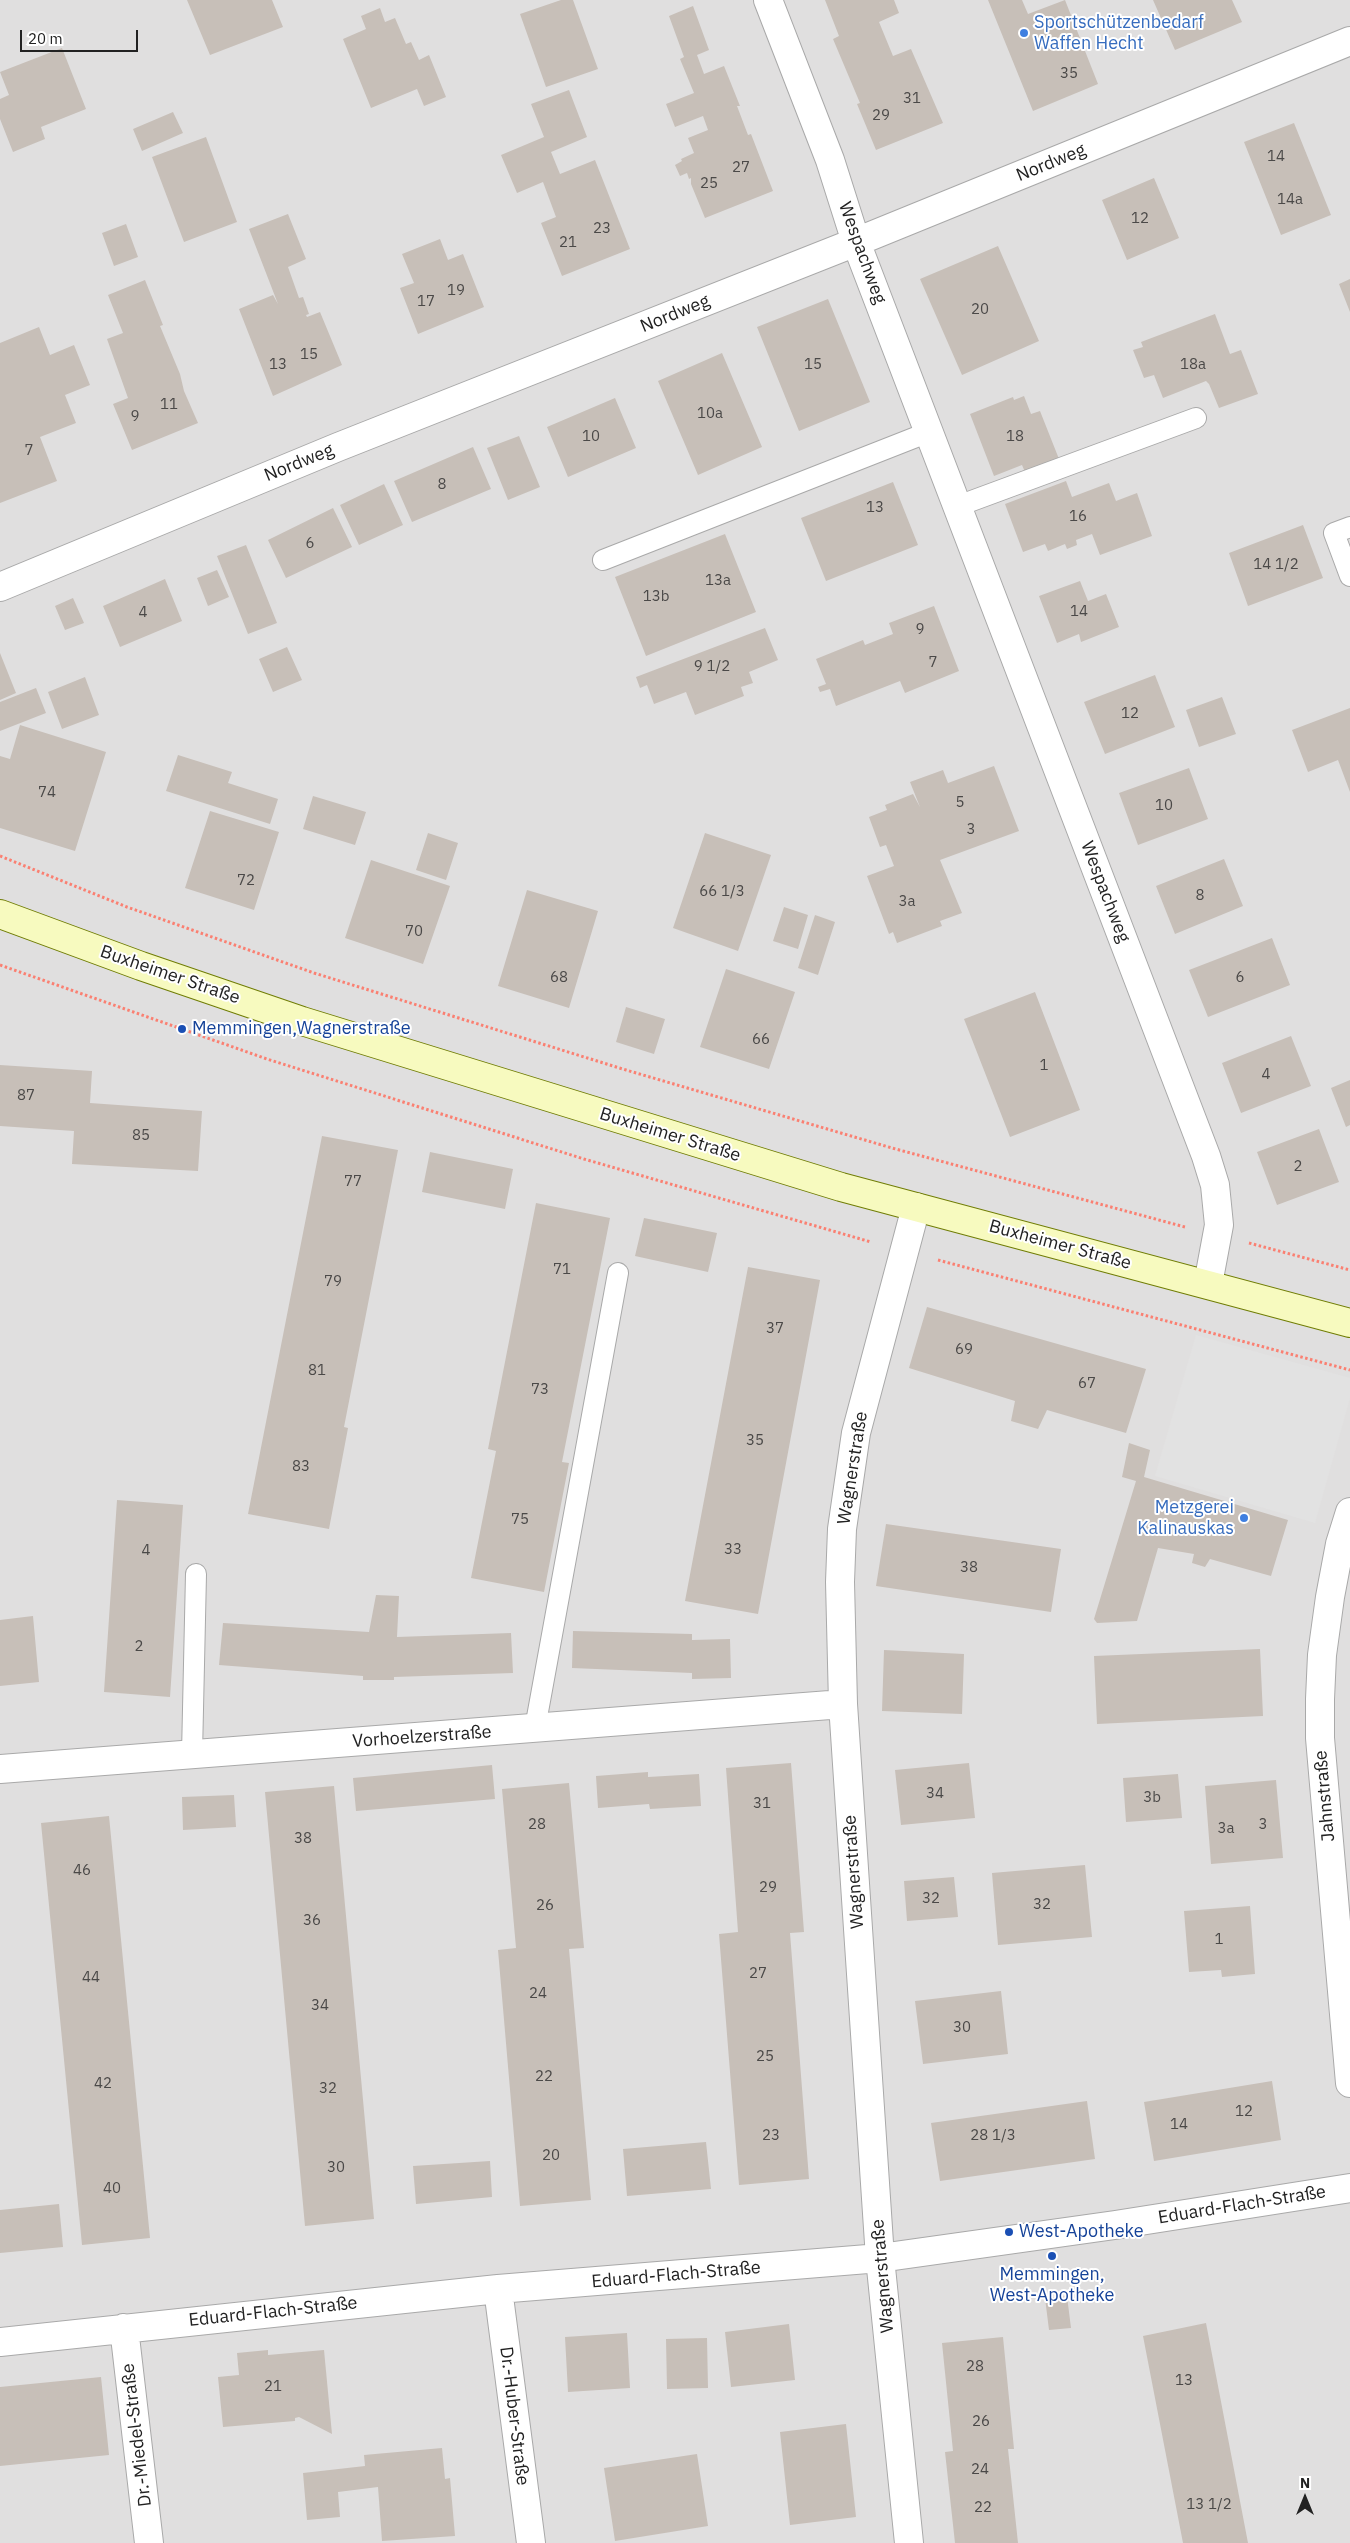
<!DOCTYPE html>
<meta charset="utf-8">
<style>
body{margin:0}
#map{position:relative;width:1350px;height:2543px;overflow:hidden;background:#f2efe9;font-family:"IBM Plex Sans",sans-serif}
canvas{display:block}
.north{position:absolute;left:1280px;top:2473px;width:50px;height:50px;-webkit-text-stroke:4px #fff;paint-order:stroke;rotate:0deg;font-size:14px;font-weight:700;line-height:20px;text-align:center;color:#222}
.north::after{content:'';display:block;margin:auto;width:18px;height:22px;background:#222;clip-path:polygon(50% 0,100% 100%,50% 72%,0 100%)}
.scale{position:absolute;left:20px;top:30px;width:118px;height:22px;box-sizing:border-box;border:2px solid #222;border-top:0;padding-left:6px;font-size:15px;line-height:18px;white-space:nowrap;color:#222;-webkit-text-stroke:4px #fff;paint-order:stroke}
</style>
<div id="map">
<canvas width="1350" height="2543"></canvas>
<div class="north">N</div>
<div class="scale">20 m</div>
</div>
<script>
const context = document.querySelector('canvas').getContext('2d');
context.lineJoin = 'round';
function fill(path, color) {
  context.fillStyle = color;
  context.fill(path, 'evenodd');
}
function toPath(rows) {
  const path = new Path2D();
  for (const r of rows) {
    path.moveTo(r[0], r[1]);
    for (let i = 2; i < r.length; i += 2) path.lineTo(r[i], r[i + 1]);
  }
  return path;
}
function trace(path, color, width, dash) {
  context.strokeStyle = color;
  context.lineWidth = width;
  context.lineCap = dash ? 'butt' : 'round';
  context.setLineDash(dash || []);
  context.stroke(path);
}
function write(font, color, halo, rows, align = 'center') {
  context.font = font + ' "IBM Plex Sans",sans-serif';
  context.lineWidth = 4;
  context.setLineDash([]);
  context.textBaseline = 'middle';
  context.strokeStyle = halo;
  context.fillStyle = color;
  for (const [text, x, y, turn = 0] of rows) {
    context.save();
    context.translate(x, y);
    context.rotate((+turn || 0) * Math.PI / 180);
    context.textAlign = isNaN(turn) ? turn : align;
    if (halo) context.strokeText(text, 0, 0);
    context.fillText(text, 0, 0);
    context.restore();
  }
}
const residential = toPath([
 [0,0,1350,0,1350,2543,0,2543]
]);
const parking = toPath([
 [1196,1335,1350,1378,1350,1398,1315,1523,1155,1476]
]);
const building = toPath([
 [187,0,272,0,283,27,210,55],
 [561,0,573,0,598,69,546,87,520,14],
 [825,0,894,0,899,13,879,22,893,56,911,49,943,123,876,150,857,104,860,103,833,39,839,36],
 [988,0,1022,0,1028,14,1065,0,1098,84,1033,111],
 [1153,0,1232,0,1242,22,1175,50],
 [693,6,709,50,697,55,704,74,724,66,740,106,737,106,748,135,751,134,773,191,705,218,691,184,691,178,689,179,687,173,680,176,675,165,682,161,681,159,694,153,688,138,708,130,703,116,675,127,666,104,694,93,680,59,684,57,669,16],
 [380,8,385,22,395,18,406,44,411,42,419,60,429,55,446,97,424,106,417,89,371,108,343,39,366,29,361,16],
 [62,48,86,109,41,127,45,139,13,152,0,119,0,99,9,95,0,72],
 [569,90,587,137,551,152,560,174,595,160,630,249,562,276,541,223,556,217,543,182,517,193,501,155,544,137,531,104],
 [173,112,183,133,142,151,133,129],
 [1294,123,1331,215,1281,235,1244,142],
 [206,137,237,222,184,242,152,157],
 [1154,178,1179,238,1127,260,1102,200],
 [288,214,306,259,288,267,299,298,303,297,309,314,306,315,307,317,320,312,342,365,273,396,239,309,273,295,278,304,249,229],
 [126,224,138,257,114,266,102,233],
 [440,239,448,260,463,254,484,307,418,334,400,288,414,283,402,254],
 [998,246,1039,341,962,375,920,279],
 [1350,279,1350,312,1339,284],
 [145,280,163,325,160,326,180,374,184,391,198,423,132,450,113,404,128,398,107,339,123,333,108,295],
 [828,299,870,402,799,431,757,327],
 [1215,314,1230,354,1241,350,1258,394,1219,408,1209,384,1206,381,1163,398,1154,375,1144,378,1133,350,1143,347,1141,342],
 [39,327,50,355,74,345,90,385,65,395,76,423,40,437,57,481,0,503,0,343],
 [722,353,762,447,698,475,658,381],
 [1024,396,1031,414,1040,411,1059,459,1025,472,1022,465,994,476,970,414,1013,397,1014,400],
 [615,398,636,448,568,477,547,427],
 [519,436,540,487,508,500,487,448],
 [473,447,491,489,412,522,394,481],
 [1066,481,1072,497,1109,483,1116,501,1137,493,1152,536,1100,555,1092,534,1076,540,1077,545,1067,549,1065,544,1048,551,1045,544,1023,552,1005,504],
 [893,482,918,545,826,581,801,518],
 [384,484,403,525,359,545,340,505],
 [333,508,352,547,286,578,268,540],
 [1303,525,1323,578,1248,606,1229,553],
 [725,534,756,612,646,656,615,577],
 [246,545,277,623,248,634,217,556],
 [217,570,229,597,208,606,197,578],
 [165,579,182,621,120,647,103,606],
 [1080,581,1088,601,1106,594,1119,627,1081,642,1079,634,1057,643,1039,596],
 [73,598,84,623,65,630,55,606],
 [934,606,959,671,905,693,900,681,836,706,830,689,820,692,818,687,826,684,816,659,863,640,865,645,893,634,889,623],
 [765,628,778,660,749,672,753,683,741,687,744,696,695,715,686,692,654,704,647,685,640,688,636,677],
 [287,647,302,680,273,692,259,659],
 [0,653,16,693,0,700],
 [1155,675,1175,727,1105,754,1084,702],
 [85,677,99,715,62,729,48,692],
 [36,688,46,713,0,731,0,702],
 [1222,697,1236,734,1199,747,1186,710],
 [1350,708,1350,792,1338,760,1308,772,1292,730],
 [20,725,106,752,75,851,0,828,0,756,10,759],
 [178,755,232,772,228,783,278,799,270,824,166,791],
 [994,766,1019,831,940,860,962,913,940,921,942,926,897,943,893,932,889,934,867,876,894,866,886,845,880,847,869,817,887,810,885,805,913,794,920,807,910,782,943,770,948,783],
 [1189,768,1208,819,1138,845,1119,793],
 [313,796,366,812,355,845,303,829],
 [210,811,279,832,254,910,185,888],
 [428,833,458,843,446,880,416,870],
 [705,833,771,855,738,951,673,928],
 [1224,859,1243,906,1175,934,1156,886],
 [371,860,450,886,423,964,345,938],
 [527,890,598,911,569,1008,498,986],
 [784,907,808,915,798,949,773,941],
 [815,915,835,922,818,975,798,968],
 [1272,938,1290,985,1208,1017,1189,970],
 [726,969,795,992,769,1069,700,1047],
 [1035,992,1080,1110,1010,1137,964,1019],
 [626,1007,665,1019,654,1054,616,1042],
 [1291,1036,1311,1086,1241,1113,1222,1063],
 [0,1065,92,1071,90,1103,202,1111,198,1171,72,1164,74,1131,0,1126],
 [1350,1080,1350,1125,1346,1127,1331,1088],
 [1319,1129,1339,1182,1277,1205,1257,1152],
 [322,1136,398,1150,344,1427,348,1428,329,1529,248,1514],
 [430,1152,513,1169,505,1209,422,1192],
 [536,1203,610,1218,562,1462,569,1463,544,1592,471,1578,496,1451,488,1449],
 [644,1218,717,1233,708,1272,635,1256],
 [748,1267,820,1280,758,1614,685,1601],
 [927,1307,1146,1369,1126,1433,1047,1410,1038,1429,1011,1421,1015,1401,909,1368],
 [1129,1443,1150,1450,1144,1477,1288,1520,1271,1576,1210,1559,1205,1567,1192,1563,1194,1554,1158,1548,1137,1621,1097,1623,1094,1619,1136,1481,1122,1477],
 [117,1500,183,1505,170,1697,104,1692],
 [886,1524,1061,1549,1051,1612,876,1586],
 [376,1595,399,1596,397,1637,511,1633,513,1673,394,1677,394,1680,363,1680,363,1676,219,1665,223,1623,369,1632],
 [33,1616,39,1682,0,1686,0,1620],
 [573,1631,692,1634,692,1640,730,1639,731,1678,692,1679,692,1673,572,1668],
 [1260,1649,1263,1716,1097,1724,1094,1656],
 [884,1650,964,1654,962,1714,882,1711],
 [791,1763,804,1932,790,1933,809,2179,739,2185,719,1934,738,1932,726,1768],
 [969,1763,975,1818,901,1825,895,1770],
 [492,1765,495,1799,356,1811,353,1778],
 [648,1772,648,1777,699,1774,701,1806,650,1809,649,1804,598,1808,596,1776],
 [1178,1774,1182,1818,1126,1822,1123,1778],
 [1276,1780,1283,1858,1211,1864,1205,1786],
 [569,1783,584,1948,569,1949,591,2200,520,2206,498,1950,516,1948,502,1789],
 [334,1786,374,2219,305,2226,265,1792],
 [234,1795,236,1827,183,1830,182,1797],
 [109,1816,150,2238,82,2245,41,1823],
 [1085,1865,1092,1937,998,1945,992,1873],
 [954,1877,958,1917,907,1921,904,1881],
 [1250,1906,1255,1974,1222,1977,1221,1970,1189,1972,1184,1911],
 [1001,1991,1008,2054,923,2064,915,2001],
 [1272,2081,1281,2140,1154,2161,1144,2102],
 [1087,2101,1095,2159,940,2181,931,2123],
 [706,2142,711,2189,627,2196,623,2149],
 [490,2161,492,2197,416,2204,413,2166],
 [59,2204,63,2247,0,2253,0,2210],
 [1067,2296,1071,2328,1049,2330,1045,2298],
 [1206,2323,1248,2543,1183,2543,1143,2336],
 [789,2324,795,2380,731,2387,725,2332],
 [627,2333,630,2388,568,2392,565,2337],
 [1003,2337,1014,2449,1008,2449,1018,2543,955,2543,945,2452,953,2451,942,2343],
 [707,2338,708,2388,667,2389,666,2339],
 [268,2350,268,2355,324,2350,332,2434,299,2417,295,2418,295,2421,223,2427,218,2377,239,2375,237,2353],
 [101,2377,109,2455,0,2466,0,2387],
 [846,2424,856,2517,790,2525,780,2432],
 [442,2448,445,2479,450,2478,455,2536,382,2541,378,2487,338,2492,340,2517,307,2520,303,2473,365,2466,364,2455],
 [697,2454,708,2526,615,2541,604,2468]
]);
const path = toPath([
 [0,856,127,907,314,973,626,1070,892,1148,1185,1227],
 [0,965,267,1059,584,1159,871,1242],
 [1249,1243,1350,1270],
 [938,1260,1350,1370]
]);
const service = toPath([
 [958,506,1196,418],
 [1350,527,1334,533,1350,576],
 [603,560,929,432],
 [535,1728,618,1273],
 [192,1754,196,1574]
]);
const minor = toPath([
 [768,0,830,160,856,242,1206,1156,1215,1185,1219,1225,1208,1284],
 [0,587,338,447,856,242,1350,41],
 [1350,1512,1340,1544,1330,1597,1322,1655,1320,1699,1320,1738,1350,2083],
 [0,1769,843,1704],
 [498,2289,531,2543],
 [124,2328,149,2543],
 [0,2342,498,2289,880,2258,1115,2225,1350,2188],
 [909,2543,880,2258,843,1704,840,1582,842,1529,856,1433,916,1207]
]);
const secondary = toPath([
 [0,914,141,966,302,1021,841,1187,1350,1323]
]);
const markers = [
 [1024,33,5,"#3f7fe0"],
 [182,1029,5,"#1a4fb4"],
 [1244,1518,5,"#3f7fe0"],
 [1009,2232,5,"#1a4fb4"],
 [1052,2256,5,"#1a4fb4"]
];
const numberNames = [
 ["35",1069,74],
 ["31",912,99],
 ["29",881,116],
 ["14",1276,157],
 ["27",741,168],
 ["25",709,184],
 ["14a",1290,200],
 ["12",1140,219],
 ["23",602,229],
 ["21",568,243],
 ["19",456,291],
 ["17",426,302],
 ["20",980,310],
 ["15",309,355],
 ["13",278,365],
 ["15",813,365],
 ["18a",1193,365],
 ["11",169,405],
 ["10a",710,414],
 ["9",135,417],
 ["10",591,437],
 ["18",1015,437],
 ["7",29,451],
 ["8",442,485],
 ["13",875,508],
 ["16",1078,517],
 ["6",310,544],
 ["14 1/2",1276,565],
 ["13a",718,581],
 ["13b",656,597],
 ["14",1079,612],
 ["4",143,613],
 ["9",920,630],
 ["7",933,663],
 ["9 1/2",712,667],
 ["12",1130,714],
 ["74",47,793],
 ["5",960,803],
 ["10",1164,806],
 ["3",971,830],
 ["72",246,881],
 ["66 1/3",722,892],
 ["8",1200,896],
 ["3a",907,902],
 ["70",414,932],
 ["68",559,978],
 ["6",1240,978],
 ["66",761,1040],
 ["1",1044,1066],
 ["4",1266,1075],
 ["87",26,1096],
 ["85",141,1136],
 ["2",1298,1167],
 ["77",353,1182],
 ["71",562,1270],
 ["79",333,1282],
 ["37",775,1329],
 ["69",964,1350],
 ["81",317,1371],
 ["67",1087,1384],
 ["73",540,1390],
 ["35",755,1441],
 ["83",301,1467],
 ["75",520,1520],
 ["33",733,1550],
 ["4",146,1551],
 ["38",969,1568],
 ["2",139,1647],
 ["34",935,1794],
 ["3b",1152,1798],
 ["31",762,1804],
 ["28",537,1825],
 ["3",1263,1825],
 ["3a",1226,1829],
 ["38",303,1839],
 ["46",82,1871],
 ["29",768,1888],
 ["32",931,1899],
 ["32",1042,1905],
 ["26",545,1906],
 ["36",312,1921],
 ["1",1219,1940],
 ["27",758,1974],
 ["44",91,1978],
 ["24",538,1994],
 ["34",320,2006],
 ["30",962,2028],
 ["25",765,2057],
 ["22",544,2077],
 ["42",103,2084],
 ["32",328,2089],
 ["12",1244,2112],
 ["14",1179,2125],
 ["23",771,2136],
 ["28 1/3",993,2136],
 ["20",551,2156],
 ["30",336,2168],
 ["40",112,2189],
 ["28",975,2367],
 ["13",1184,2381],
 ["21",273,2387],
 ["26",981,2422],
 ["24",980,2470],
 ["13 1/2",1209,2505],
 ["22",983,2508]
];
const shopNames = [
 ["Sportschützenbedarf",1034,23],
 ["Waffen Hecht",1034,44],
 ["Metzgerei",1234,1508,"right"],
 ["Kalinauskas",1234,1529,"right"]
];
const streetNames = [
 ["Nordweg",1051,163,-22],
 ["Wespachweg",862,253,70],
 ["Nordweg",675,314,-22],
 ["Nordweg",299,463,-22],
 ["Wespachweg",1105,892,69],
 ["Buxheimer Straße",170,975,19],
 ["Buxheimer Straße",670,1135,17],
 ["Buxheimer Straße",1060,1245,15],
 ["Wagnerstraße",853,1468,-81],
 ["Vorhoelzerstraße",422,1737,-4],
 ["Jahnstraße",1325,1796,-95],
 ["Wagnerstraße",854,1872,-94],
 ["Eduard-Flach-Straße",1242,2205,-9],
 ["Eduard-Flach-Straße",676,2275,-5],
 ["Wagnerstraße",883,2276,-95],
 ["Eduard-Flach-Straße",273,2312,-6],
 ["Dr.-Huber-Straße",514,2416,83],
 ["Dr.-Miedel-Straße",137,2435,-97]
];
const transitNames = [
 ["Memmingen,Wagnerstraße",192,1029],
 ["West-Apotheke",1019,2232],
 ["Memmingen,",1052,2275,"center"],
 ["West-Apotheke",1052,2296,"center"]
];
fill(residential, '#e0dfdf');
fill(parking, '#e2e2e2');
fill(building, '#c7bfb8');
trace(service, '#a9a9a9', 22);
trace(minor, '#a9a9a9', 30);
trace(secondary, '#707d05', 30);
trace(path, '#fa8072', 3, [2.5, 2.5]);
trace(service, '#fff', 20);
trace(minor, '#fff', 28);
trace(secondary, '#f7fabf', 28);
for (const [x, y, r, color] of markers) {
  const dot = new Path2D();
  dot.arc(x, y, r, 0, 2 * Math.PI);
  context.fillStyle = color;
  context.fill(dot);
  trace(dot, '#fff', 2);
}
write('15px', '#4b4948', null, numberNames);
write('18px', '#366cbe', '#fff', shopNames, 'left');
write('18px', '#222', '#fff', streetNames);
write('18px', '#164399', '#fff', transitNames, 'left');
</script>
